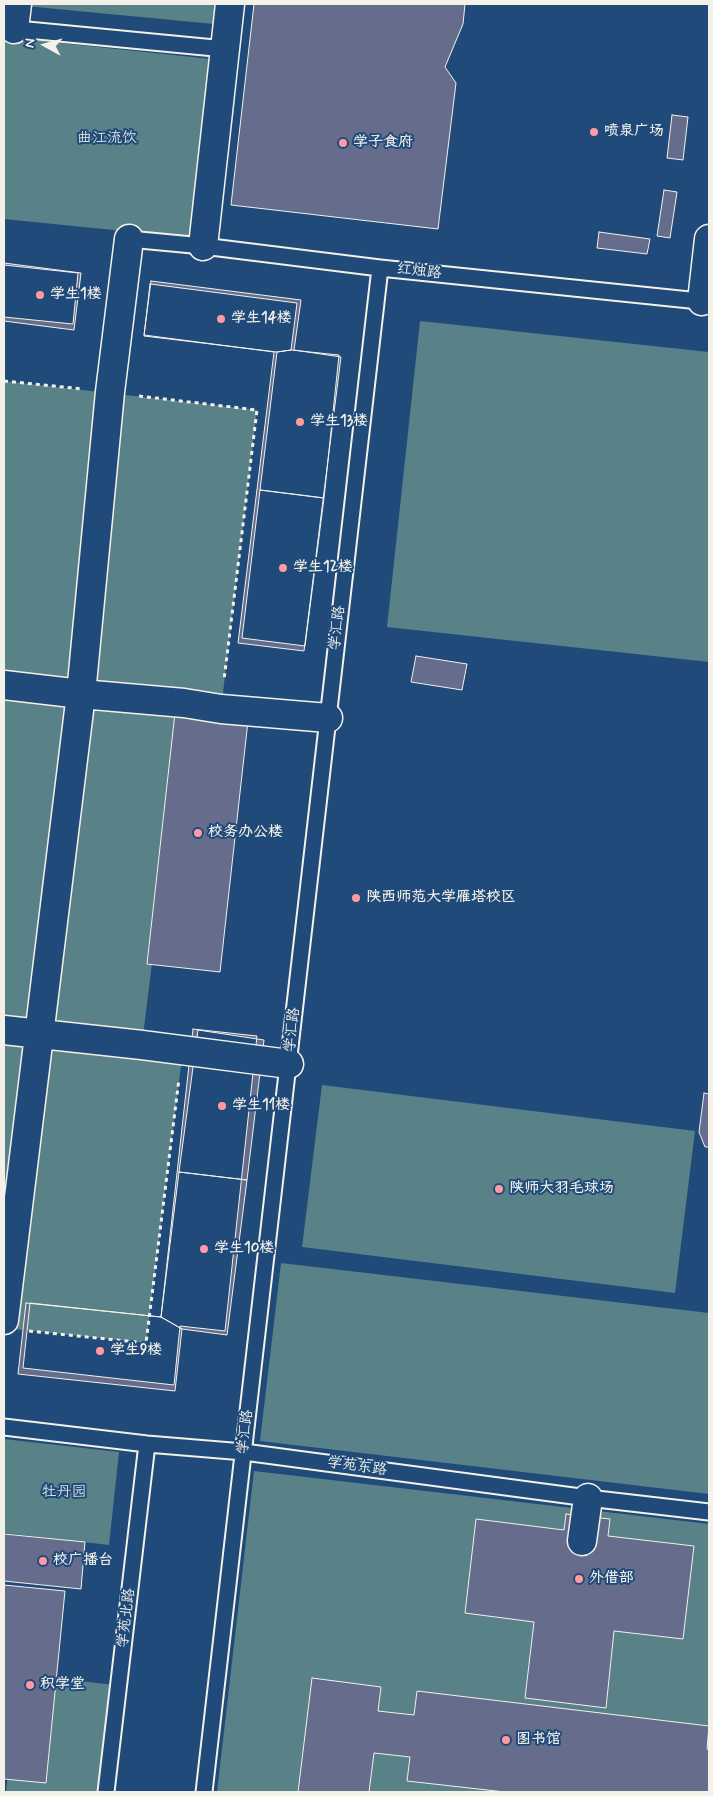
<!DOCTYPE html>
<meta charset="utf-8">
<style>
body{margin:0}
#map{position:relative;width:713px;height:1796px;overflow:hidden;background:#1f4a7a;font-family:Mynerve,sans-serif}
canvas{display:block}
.frame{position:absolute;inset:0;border:5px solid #f4f1e8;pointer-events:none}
.north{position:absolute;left:20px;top:20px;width:50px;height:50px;-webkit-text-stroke:4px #1f4a7a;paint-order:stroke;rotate:277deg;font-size:14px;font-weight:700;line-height:20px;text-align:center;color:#f4f1e8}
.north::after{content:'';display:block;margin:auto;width:18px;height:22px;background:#f4f1e8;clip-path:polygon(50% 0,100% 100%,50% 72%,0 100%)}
</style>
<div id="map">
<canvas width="713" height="1796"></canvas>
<div class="frame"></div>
<div class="north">N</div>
</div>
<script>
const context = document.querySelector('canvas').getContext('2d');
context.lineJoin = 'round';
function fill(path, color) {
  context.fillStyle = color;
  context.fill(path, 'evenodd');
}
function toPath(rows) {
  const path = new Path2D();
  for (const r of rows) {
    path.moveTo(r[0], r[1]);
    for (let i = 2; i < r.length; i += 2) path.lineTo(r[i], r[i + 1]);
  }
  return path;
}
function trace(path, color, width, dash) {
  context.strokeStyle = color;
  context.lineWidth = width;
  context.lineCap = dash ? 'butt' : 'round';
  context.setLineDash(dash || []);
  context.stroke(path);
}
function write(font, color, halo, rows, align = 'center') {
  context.font = font + ' Mynerve,"LXGW WenKai TC",sans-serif';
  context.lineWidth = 4;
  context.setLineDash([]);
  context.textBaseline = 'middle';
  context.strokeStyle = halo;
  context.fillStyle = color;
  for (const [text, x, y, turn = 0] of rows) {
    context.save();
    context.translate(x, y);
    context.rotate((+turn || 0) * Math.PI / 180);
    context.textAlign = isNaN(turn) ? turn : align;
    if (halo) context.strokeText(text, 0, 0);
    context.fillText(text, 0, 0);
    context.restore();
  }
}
const green = toPath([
 [4,4,216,4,214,24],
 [4,37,211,59,193,238,4,219],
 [420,321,709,352,709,662,387,627],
 [4,381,257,410,221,709,184,704,142,1044,183,1050,146,1343,4,1328],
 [322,1085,695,1131,675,1293,302,1247],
 [281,1263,709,1313,709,1494,260,1441],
 [4,1439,119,1452,109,1545,4,1533],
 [254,1471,709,1524,709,1792,217,1792],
 [19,1674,114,1685,102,1792,6,1792]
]);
const building = toPath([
 [254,4,465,4,463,24,445,67,456,83,438,229,231,205,254,4],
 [672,115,688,117,683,160,667,158,672,115],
 [664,190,677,192,670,238,657,236,664,190],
 [599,232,650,239,647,254,597,248,599,232],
 [4,263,81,273,74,330,4,321,4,263],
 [4,265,78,273,73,324,4,317,4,265],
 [151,281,301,300,294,350,341,357,304,651,238,643,274,352,144,335,151,281],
 [150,284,297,303,291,350,277,352,144,336,150,284],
 [291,350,339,355,324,498,260,490,277,352,291,350],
 [260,490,324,498,305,646,242,638,260,490],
 [416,656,467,664,462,690,411,682,416,656],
 [177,695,250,703,220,972,147,964,177,695],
 [193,1029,257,1036,225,1331,180,1326,174,1385,23,1368,30,1303,161,1317,193,1029],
 [198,1030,264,1040,247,1180,179,1172,198,1030],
 [704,1093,709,1094,709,1147,705,1147,699,1132,704,1093],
 [179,1172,247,1180,227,1335,182,1329,161,1317,179,1172],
 [26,1303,161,1317,182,1329,175,1391,18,1374,26,1303],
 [566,1514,610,1519,608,1536,694,1546,683,1639,614,1631,606,1708,525,1698,534,1622,465,1613,476,1519,564,1530,566,1514],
 [4,1534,85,1542,81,1589,4,1581,4,1534],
 [4,1585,65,1591,46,1783,4,1779,4,1585],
 [312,1678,381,1687,378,1711,414,1715,417,1691,709,1726,707,1749,709,1750,709,1792,505,1792,407,1781,410,1757,374,1753,369,1792,298,1792,312,1678]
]);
const path = toPath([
 [4,381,83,389],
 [139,396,257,410,224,680],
 [29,1331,146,1343,179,1079]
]);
const service = toPath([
 [7,28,225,49],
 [129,239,203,246,380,268,709,302],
 [4,1427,147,1444,244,1452,588,1498,709,1512],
 [106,1792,147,1444],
 [204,1792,380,268]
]);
const minor = toPath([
 [14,29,17,4],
 [203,246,230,4],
 [702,301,709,239],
 [4,685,81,694,184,703,221,709,328,718],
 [4,1030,142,1045,289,1064],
 [4,1320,81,694,110,392,129,239],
 [582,1541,588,1498]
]);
const markers = [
 [594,132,5,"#ff9aa2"],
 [343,143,5,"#ff9aa2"],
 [40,295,5,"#ff9aa2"],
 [221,319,5,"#ff9aa2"],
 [300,422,5,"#ff9aa2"],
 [283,568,5,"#ff9aa2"],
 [198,833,5,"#ff9aa2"],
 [356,898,5,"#ff9aa2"],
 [222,1106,5,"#ff9aa2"],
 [499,1189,5,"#ff9aa2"],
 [204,1249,5,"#ff9aa2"],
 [100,1351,5,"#ff9aa2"],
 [43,1561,5,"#ff9aa2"],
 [579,1579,5,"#ff9aa2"],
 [30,1685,5,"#ff9aa2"],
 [506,1740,5,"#ff9aa2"]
];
const poiNames = [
 ["喷泉广场",604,132],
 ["学子食府",353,143],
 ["学生1楼",50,295],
 ["学生14楼",231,319],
 ["学生13楼",310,422],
 ["学生12楼",293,568],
 ["校务办公楼",208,833],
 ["陕西师范大学雁塔校区",366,898],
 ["学生11楼",232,1106],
 ["陕师大羽毛球场",509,1189],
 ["学生10楼",214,1249],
 ["学生9楼",110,1351],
 ["校广播台",53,1561],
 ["外借部",589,1579],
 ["积学堂",40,1685],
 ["图书馆",516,1740]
];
const parkNames = [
 ["曲江流饮",107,139],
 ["牡丹园",64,1493]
];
const streetNames = [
 ["红烛路",419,272,6],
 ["学汇路",338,628,-83],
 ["学汇路",293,1030,-84],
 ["学汇路",246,1432,-83],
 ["学苑东路",357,1467,8],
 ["学苑北路",127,1618,-83]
];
fill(green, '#598188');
fill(building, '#666d8c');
trace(building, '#f4f1e8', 1);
trace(service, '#f4f1e8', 19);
trace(minor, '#f4f1e8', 31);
trace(path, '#f4f1e8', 3, [4, 4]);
trace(service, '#1f4a7a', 15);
trace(minor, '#1f4a7a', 28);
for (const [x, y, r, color] of markers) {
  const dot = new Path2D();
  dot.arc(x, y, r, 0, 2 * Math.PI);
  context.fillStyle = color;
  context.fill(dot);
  trace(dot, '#1f4a7a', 2);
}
write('bold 15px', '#f4f1e8', '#1f4a7a', poiNames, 'left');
write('15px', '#dde0da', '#1f4a7a', parkNames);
write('15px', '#f4f1e8', '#1f4a7a', streetNames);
</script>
